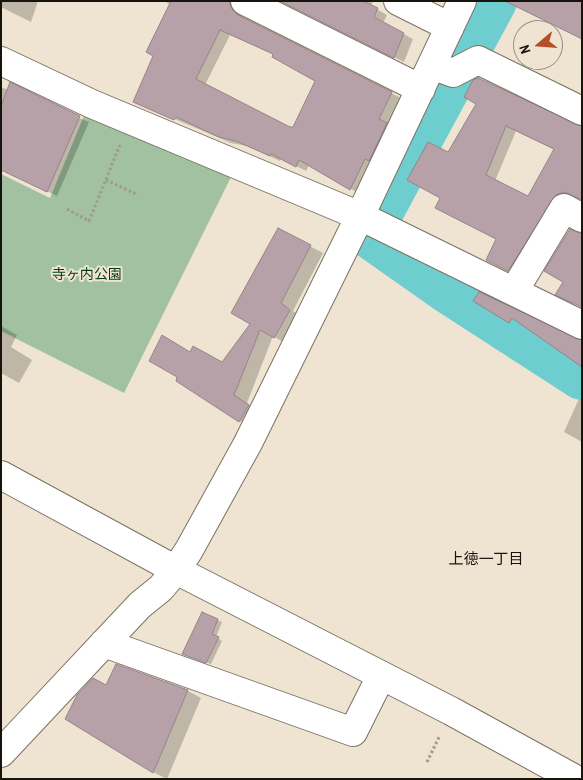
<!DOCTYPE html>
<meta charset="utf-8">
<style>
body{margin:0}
#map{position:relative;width:583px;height:780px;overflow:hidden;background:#eee4d1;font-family:"Archivo Narrow",sans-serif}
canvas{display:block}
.frame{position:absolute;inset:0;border:2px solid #17130d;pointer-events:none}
.north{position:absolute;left:513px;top:20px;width:50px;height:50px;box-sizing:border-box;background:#eee4d1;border:1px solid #989083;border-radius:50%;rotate:252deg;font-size:14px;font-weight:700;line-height:20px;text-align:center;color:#17130d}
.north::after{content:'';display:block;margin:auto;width:18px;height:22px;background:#b54e27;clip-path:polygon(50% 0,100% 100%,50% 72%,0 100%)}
</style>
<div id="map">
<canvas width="583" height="780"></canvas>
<div class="frame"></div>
<div class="north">N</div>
</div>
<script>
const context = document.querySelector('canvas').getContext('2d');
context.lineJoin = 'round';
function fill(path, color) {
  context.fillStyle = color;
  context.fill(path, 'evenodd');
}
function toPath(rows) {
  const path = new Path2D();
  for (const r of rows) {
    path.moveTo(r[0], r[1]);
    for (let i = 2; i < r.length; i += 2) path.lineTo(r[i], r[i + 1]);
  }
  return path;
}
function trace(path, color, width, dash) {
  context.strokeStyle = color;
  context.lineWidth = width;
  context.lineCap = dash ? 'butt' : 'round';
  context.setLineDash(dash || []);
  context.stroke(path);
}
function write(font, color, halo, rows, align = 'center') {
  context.font = font + ' "Archivo Narrow","Noto Sans JP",sans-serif';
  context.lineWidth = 4;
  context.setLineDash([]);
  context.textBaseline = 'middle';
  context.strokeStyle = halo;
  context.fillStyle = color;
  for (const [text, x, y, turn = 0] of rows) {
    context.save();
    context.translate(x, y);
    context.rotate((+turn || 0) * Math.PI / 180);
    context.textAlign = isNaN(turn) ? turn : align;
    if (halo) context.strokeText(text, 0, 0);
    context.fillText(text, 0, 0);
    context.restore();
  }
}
const green = toPath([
 [88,106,235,169,124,393,1,331,1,174,50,198]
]);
const water = toPath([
 [470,1,493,1,376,219,368,211]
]);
const shadow = toPath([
 [1,1,38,1,31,22,1,7],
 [164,1,240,1,239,8,241,16,246,20,401,98,360,194,309,165,306,171,281,158,280,161,247,146,231,143,135,102,155,56,171,5],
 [230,35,274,54,316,81,294,128,290,128,205,85],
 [282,1,373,1,371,6,387,15,383,23,413,39,404,62],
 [1,87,89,122,57,196,1,169],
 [478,104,582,127,582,199,574,197,565,199,517,275,497,265,498,239,442,198,449,154],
 [516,131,555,150,529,198,495,181],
 [279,230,323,253,293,311,303,318,288,345,273,336,247,403,261,413,252,428,240,421,190,353,222,363,252,324],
 [474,300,582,341,582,368,524,324,521,328],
 [1,326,17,335,11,347,32,360,19,383,1,373],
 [582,392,582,442,564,432],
 [217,620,222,622,216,637,222,641,211,664,183,654],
 [107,687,188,691,201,698,167,779,153,772]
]);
const river = toPath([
 [493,1,368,233,449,290,582,376]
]);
const building = toPath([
 [171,1,229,1,232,9,238,15,392,92,379,119,387,123,369,161,365,159,350,190,299,160,296,167,271,154,270,156,236,141,219,137,176,117,174,120,133,102,153,56,146,52,171,1],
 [220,30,273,54,272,57,315,81,293,127,290,127,196,79,220,30],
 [280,1,363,1,378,8,374,17,404,33,394,58,280,1],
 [505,1,582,1,582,39,505,1],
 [478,78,582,126,582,200,564,192,556,195,508,271,486,260,496,239,435,208,440,198,407,180,428,142,448,152,476,104,464,97,473,80,478,78],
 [506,126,554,149,528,196,486,175,506,126],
 [10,82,80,116,47,192,1,170,1,106,10,82],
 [278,228,311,245,281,303,290,310,274,338,260,330,234,395,249,405,239,422,176,381,177,377,149,361,162,335,190,352,193,346,222,362,250,324,231,313,278,228],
 [570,229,582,234,582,307,555,295,563,282,544,271,570,229],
 [479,292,582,340,582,367,512,318,509,323,473,301,479,292],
 [202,612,218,619,212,634,219,637,206,663,182,654,202,612],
 [116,664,188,690,153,773,65,719,77,695,93,678,106,685,116,664]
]);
const path = toPath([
 [106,180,138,195],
 [67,209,89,221,120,145],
 [427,762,440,735]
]);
const minor = toPath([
 [245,1,421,89],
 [398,1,450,27],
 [1,61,92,104,360,216,582,325],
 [432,65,453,73,478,60,582,111],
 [514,291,564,208,582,218],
 [1,475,176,570,451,711,575,779],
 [104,643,353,732,381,676],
 [1,753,140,605,161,588,176,570,189,550,248,443,360,216,462,1]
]);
const parkNames = [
 ["寺ヶ内公園",87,275]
];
const neighbourhoodNames = [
 ["上徳一丁目",486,560]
];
fill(green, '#a1c1a1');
fill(water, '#6ecdce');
fill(shadow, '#0003');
trace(river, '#6ecdce', 48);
fill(building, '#b6a1a9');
trace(building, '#978289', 1);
trace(minor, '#7b7262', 30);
trace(path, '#a1998b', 3, [2.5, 2.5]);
trace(minor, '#fff', 28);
write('14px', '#023d0d', '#eee4d1', parkNames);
write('15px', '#17130d', '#eee4d1', neighbourhoodNames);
</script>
